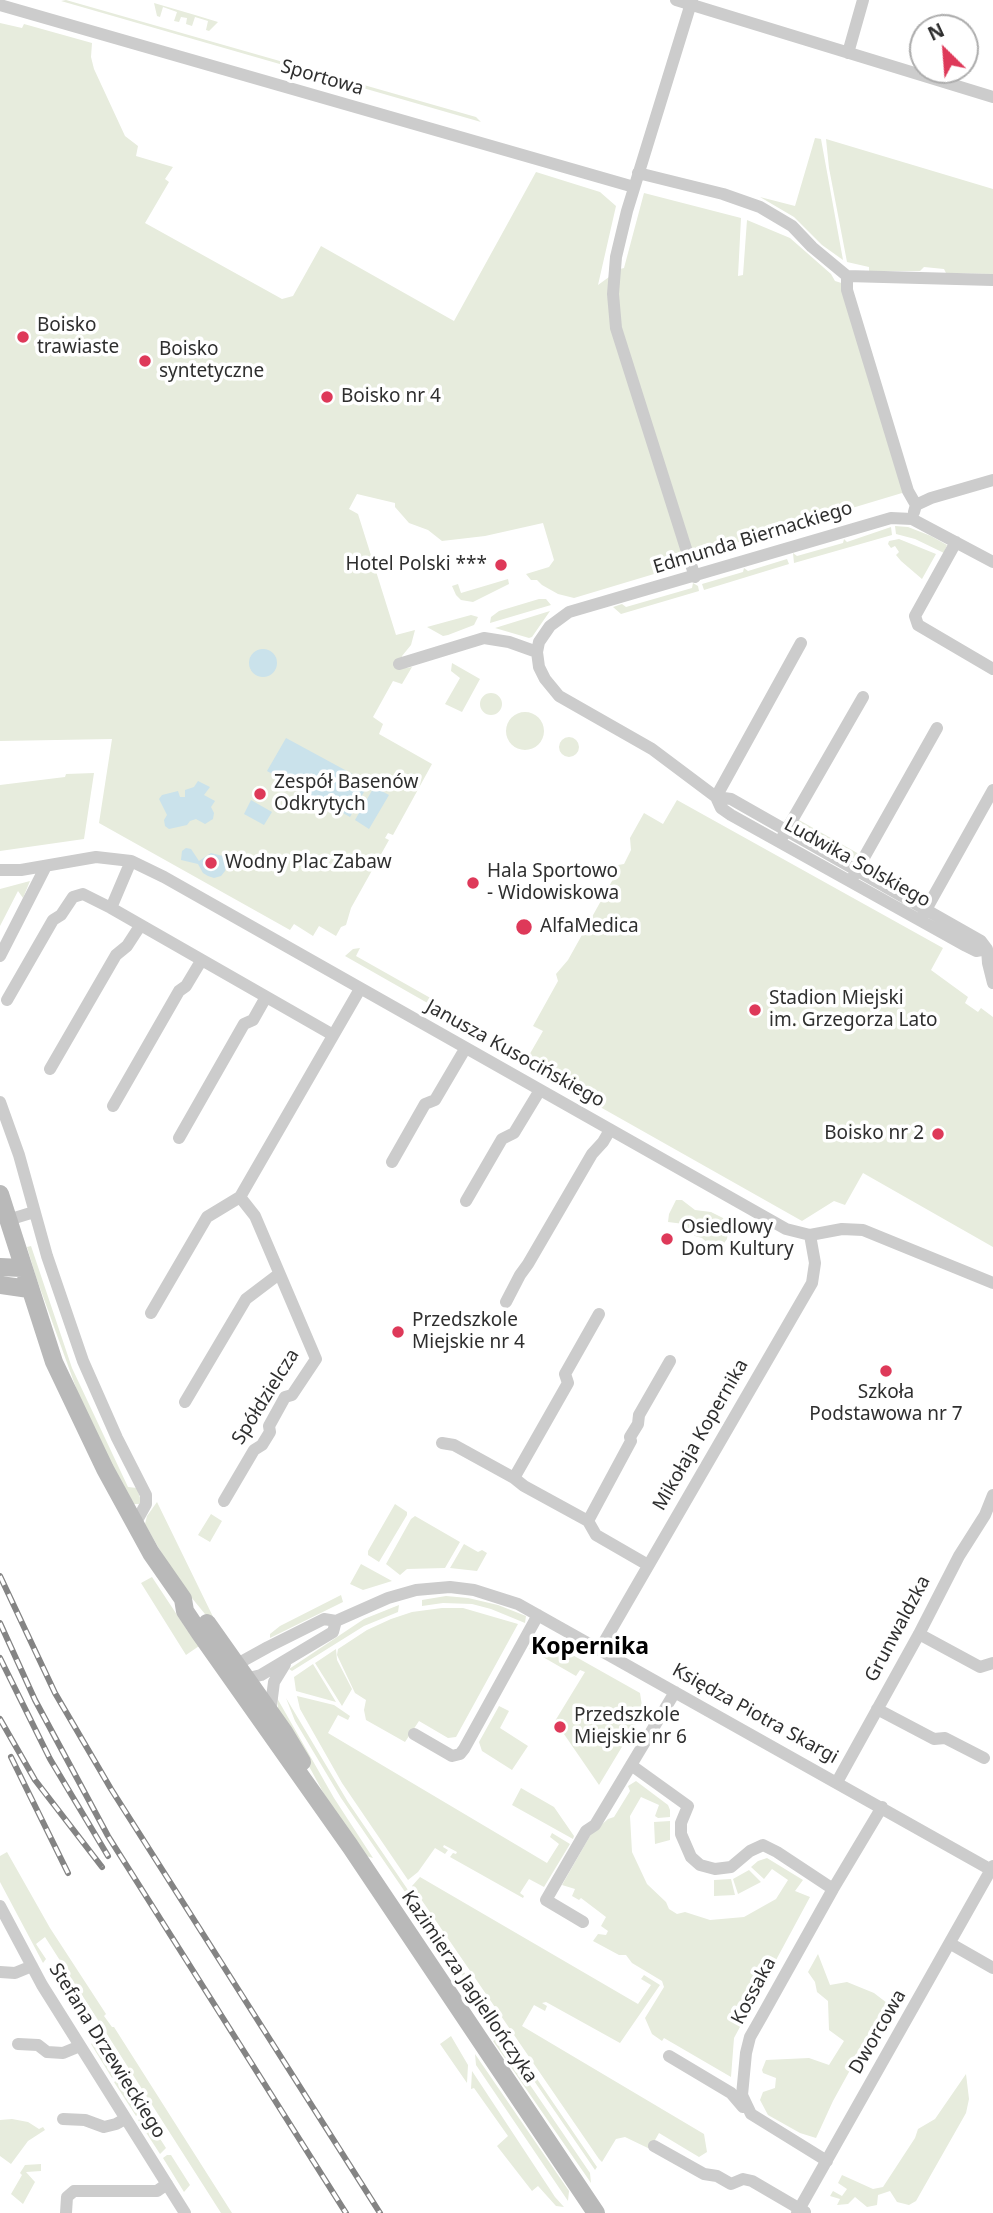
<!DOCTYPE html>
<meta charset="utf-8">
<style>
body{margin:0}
#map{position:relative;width:993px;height:2213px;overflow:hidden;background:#fff;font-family:"Noto Sans",sans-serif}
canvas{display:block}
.north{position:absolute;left:909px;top:14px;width:70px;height:70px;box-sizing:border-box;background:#fff;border:2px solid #acacac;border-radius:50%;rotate:335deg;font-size:19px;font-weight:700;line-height:28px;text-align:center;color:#2f2f2f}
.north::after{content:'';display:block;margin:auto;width:24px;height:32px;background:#de3959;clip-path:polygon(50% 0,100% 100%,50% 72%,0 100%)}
</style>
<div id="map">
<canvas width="993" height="2213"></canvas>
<div class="north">N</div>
</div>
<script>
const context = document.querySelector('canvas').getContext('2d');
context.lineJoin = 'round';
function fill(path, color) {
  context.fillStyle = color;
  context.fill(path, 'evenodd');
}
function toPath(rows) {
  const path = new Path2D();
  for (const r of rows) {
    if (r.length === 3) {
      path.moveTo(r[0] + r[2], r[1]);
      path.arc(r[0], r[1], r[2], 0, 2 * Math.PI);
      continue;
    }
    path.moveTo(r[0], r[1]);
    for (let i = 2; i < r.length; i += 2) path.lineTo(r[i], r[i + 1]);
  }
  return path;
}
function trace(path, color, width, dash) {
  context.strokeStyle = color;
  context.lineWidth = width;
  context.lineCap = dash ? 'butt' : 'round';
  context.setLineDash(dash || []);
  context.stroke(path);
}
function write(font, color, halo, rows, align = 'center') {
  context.font = font + ' "Noto Sans",sans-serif';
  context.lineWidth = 7;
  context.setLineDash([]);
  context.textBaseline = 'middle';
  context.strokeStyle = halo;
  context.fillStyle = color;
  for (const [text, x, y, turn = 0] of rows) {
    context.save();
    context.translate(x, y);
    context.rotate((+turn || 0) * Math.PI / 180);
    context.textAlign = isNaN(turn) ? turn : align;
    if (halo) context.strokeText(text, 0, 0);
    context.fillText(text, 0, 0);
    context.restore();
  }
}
const green = toPath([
 [66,0,476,117,481,122,61,1],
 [154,3,195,15,218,22,209,31,206,30,208,21,195,17,192,26,186,24,187,18,181,17,179,22,174,21,177,12,163,7,160,17,157,16],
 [0,23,22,28,24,24,92,43,91,57,94,69,125,136,138,146,136,156,173,167,165,179,169,182,145,223,282,299,293,296,321,246,454,321,536,172,600,192,616,206,598,285,620,269,624,268,644,193,741,218,738,276,743,275,747,220,790,238,831,274,835,281,851,286,912,490,699,554,679,560,674,568,574,598,558,594,542,585,537,580,531,580,526,574,549,567,554,560,543,523,485,536,442,541,428,530,409,523,395,507,395,503,357,494,349,509,358,514,396,635,415,630,411,645,402,656,406,668,412,667,402,684,393,681,373,717,383,724,379,734,432,764,393,835,388,833,385,838,389,840,351,908,346,925,341,927,336,936,319,926,313,936,294,924,290,930,99,823,112,739,0,741],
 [815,138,821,139,843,260,822,245,794,217,760,197,795,206],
 [826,139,993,189,993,274,946,273,944,269,924,267,920,271,869,271,869,267,847,262,829,168],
 [895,526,908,527,931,536,947,545,944,553,915,539,896,534],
 [891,527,892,535,794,563,793,553,797,556,843,543,844,539,847,542],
 [899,539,936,554,922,579,901,561,896,555,899,552,895,546,891,548,888,544,889,541],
 [787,559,789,564,704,590,702,584,743,572,744,568,748,571],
 [508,579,509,584,473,602,461,600,456,595,452,586,458,584,461,593],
 [693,583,698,586,699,591,621,614,613,607,622,604,626,607,692,588],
 [539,599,546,599,551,605,490,623,491,617,499,611],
 [550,611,532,637,529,638,495,628],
 [471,615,478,617,474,625,448,635,443,636,427,627],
 [452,663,480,679,462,712,445,704,460,678,451,671],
 [491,704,11],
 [525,731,19],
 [569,747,10],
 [94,773,84,839,0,851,0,785,65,777,66,774],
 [677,800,943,948,931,970,968,997,965,1003,978,1012,981,1008,993,1017,993,1247,863,1173,845,1205,834,1201,802,1221,524,1064,543,1031,533,1026,558,981,556,974,568,960,617,872,618,865,624,864,631,850,630,838,644,813,663,824],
 [799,820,859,854,849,861,846,851,804,826,802,833,799,832,797,825],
 [30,881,23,898,18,891,0,926,0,889],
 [360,948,356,956,434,1000,431,1005,345,956,353,949],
 [676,1200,682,1200,695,1210,711,1212,723,1218,728,1232,727,1239,722,1246,713,1248,702,1238,695,1236,684,1224,668,1222,669,1214],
 [31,1246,72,1368,128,1487,137,1488,141,1501,139,1504,134,1504,104,1450,79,1396,36,1277,27,1247],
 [157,1502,219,1629,219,1631,177,1580,145,1524,147,1516],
 [395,1504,407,1512,407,1515,379,1562,368,1555,368,1551],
 [211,1514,222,1521,210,1542,198,1535],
 [415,1516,460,1542,445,1568,407,1569,400,1575,386,1564,411,1519],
 [464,1544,478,1552,482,1550,487,1553,477,1571,450,1568],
 [361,1564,392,1581,363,1590,350,1584],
 [152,1577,187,1630,202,1644,186,1655,141,1583],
 [341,1595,343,1602,270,1638,270,1634,280,1626],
 [446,1596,468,1598,498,1605,526,1616,525,1623,491,1609,472,1604,443,1603,422,1606,422,1600],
 [399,1605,398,1612,364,1626,292,1671,289,1669,364,1619],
 [442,1608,463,1608,518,1624,456,1737,448,1738,419,1721,405,1742,366,1720,364,1710,366,1700,355,1693,337,1655,338,1649,367,1630,391,1619,412,1612],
 [537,1635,640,1693,643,1712,599,1785,555,1721,585,1672,580,1670,576,1676,529,1649],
 [336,1649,337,1660,352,1689,342,1706,315,1663],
 [313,1664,327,1687,336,1702,296,1691,294,1677],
 [297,1696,334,1705,350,1716,348,1720,338,1715,328,1733,547,1863,559,1844,550,1837,552,1833,570,1844,544,1887,529,1879,520,1893,524,1896,523,1898,450,1857,453,1853,456,1854,457,1852,444,1845,443,1847,448,1850,445,1854,435,1848,418,1872,408,1880,342,1783,300,1709],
 [277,1698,334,1798,373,1858,366,1856,324,1794,278,1709],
 [286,1698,348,1802,498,2022,495,2024,341,1798,295,1721],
 [499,1706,509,1711,500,1728,528,1746,512,1770,482,1751,479,1742],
 [636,1781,668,1805,670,1810,670,1817,658,1818,655,1816,659,1805,641,1797,630,1816,632,1852,647,1884,666,1902,669,1909,677,1914,685,1912,710,1920,744,1917,776,1899,788,1880,772,1869,764,1879,751,1867,758,1861,767,1858,803,1880,795,1891,810,1897,734,2038,731,2077,664,2038,662,2041,652,2034,645,2018,664,1987,662,1981,632,1963,626,1955,619,1955,593,1941,598,1934,606,1935,608,1931,601,1926,606,1917,581,1898,579,1900,572,1896,575,1889,562,1885,591,1834,608,1819,614,1817,630,1791,628,1786],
 [521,1788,554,1807,574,1836,573,1839,512,1805],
 [670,1821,670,1840,655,1844,654,1822],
 [7,1852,50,1928,106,2014,104,2016,112,2027,114,2027,232,2213,221,2213,45,1937,36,1944,46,1959,43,1963,0,1882,0,1856],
 [749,1870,761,1882,738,1894,733,1879],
 [420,1877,638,2004,651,1985,641,1979,644,1975,660,1985,620,2043,546,2002,542,2003,547,2006,545,2011,534,2005,522,2026,704,2134,707,2152,699,2157,659,2133,650,2149,625,2137,616,2139,602,2162,599,2159,412,1886],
 [731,1879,735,1895,714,1896,714,1880],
 [818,1954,830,1985,847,1982,874,1993,887,2003,833,2101,816,2138,800,2133,768,2115,760,2100,763,2092,775,2088,776,2078,763,2073,762,2070,766,2060,809,2058,829,2065,844,2041,829,2030,828,2001,817,1992,815,1982,808,1972],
 [503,2029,597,2167,595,2170,500,2031],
 [451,2036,468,2065,467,2083,440,2044],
 [498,2038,590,2173,591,2183,493,2041],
 [95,2041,98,2041,118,2072,112,2078,91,2044],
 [475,2054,569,2191,568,2201,476,2065],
 [472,2071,555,2197,564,2207,556,2206,538,2186,532,2191,497,2146,508,2136,474,2088,471,2089],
 [966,2074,969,2099,966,2113,916,2201,909,2205,897,2202,890,2191,878,2195,877,2205,867,2207,855,2197,848,2204,837,2205,840,2199,830,2196,833,2191,842,2196,847,2189,838,2183,842,2175,873,2189,883,2187,915,2138,918,2129,935,2119],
 [119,2079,123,2079,142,2110,136,2116,114,2082],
 [143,2117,146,2117,166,2148,160,2154,138,2120],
 [12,2119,28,2122,39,2129,43,2127,45,2130,28,2141,11,2164,0,2156,0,2120],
 [167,2155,171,2155,190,2185,184,2192,163,2158],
 [41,2164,41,2171,26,2172,35,2182,23,2204,11,2194,22,2175,20,2173,25,2165]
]);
const water = toPath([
 [263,663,14],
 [286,738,369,783,350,817,267,771],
 [198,781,210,787,204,795,215,801,211,807,214,813,213,819,205,824,196,819,190,821,187,825,169,829,165,826,164,820,167,815,159,799,162,795,178,791,180,797,185,797,185,790,194,787],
 [374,787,389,795,369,829,355,820],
 [251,800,272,812,264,825,244,814],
 [186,848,191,849,199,861,211,853,223,856,227,865,225,871,221,876,214,878,208,876,203,873,198,864,181,860,182,851]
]);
const street = toPath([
 [676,0,993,97],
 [692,0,627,211,616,257,613,294,616,328,695,577],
 [0,5,634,187],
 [848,53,863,0],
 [638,173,723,194,760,207,792,226,812,247,847,276],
 [847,276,847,290,908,491,916,505],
 [847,276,993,280],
 [914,512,916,505,931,498,993,480],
 [956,542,915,616,918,625,993,669],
 [993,562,912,519,891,518,569,612,550,626,539,642,537,652,539,667,545,679,559,696,652,749,716,797,731,799,981,941,987,949,988,963,993,983],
 [399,664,484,638,509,642,537,652],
 [716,797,721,808,731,815,966,946,976,951,987,949],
 [716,797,801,643],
 [783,836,863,697],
 [131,861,111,908,333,1035],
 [0,870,21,870,96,857,131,861,164,877,786,1229,810,1235,842,1229,863,1230,993,1283],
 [853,877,937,728],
 [923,915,993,790],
 [0,956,46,866],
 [7,1000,53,920,61,915,73,897,83,894,111,908],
 [50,1069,116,955,127,946,140,926],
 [0,1102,19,1155,47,1256,83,1361,117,1438,146,1495,146,1504,135,1524],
 [113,1106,179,991,186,986,201,961],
 [179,1138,244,1024,253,1020,266,997],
 [392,1162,425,1104,435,1100,465,1049],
 [466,1201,502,1139,514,1133,540,1090],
 [8,1220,34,1212],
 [506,1302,520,1275,528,1264,592,1154,603,1142,610,1130],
 [151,1313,207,1217,240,1197,360,989],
 [599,1314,565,1374,568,1383,514,1478,524,1486,588,1521,631,1441,630,1437,638,1424,639,1415,670,1361],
 [185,1402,246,1299,279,1274],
 [442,1443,454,1445,514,1478],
 [224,1501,254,1450,262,1445,270,1432,269,1426,285,1397,292,1395,316,1359,255,1216,240,1197],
 [588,1521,596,1535,648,1565],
 [919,1634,980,1667,993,1663],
 [600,1649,812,1283,815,1263,810,1235],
 [230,1668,268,1647,324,1619,336,1621,388,1598,416,1590,450,1587,474,1590,518,1604,993,1871],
 [241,1680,261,1675,333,1632,336,1621],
 [877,1709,934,1739,945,1738,984,1758],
 [270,1713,274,1682,285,1664],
 [414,1734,452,1756,460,1754,464,1749,538,1615],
 [631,1765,688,1806,681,1823,681,1834,691,1857,700,1865,715,1869,731,1867,750,1851,763,1845,777,1852,833,1889],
 [837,1782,919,1634,959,1556,985,1515,993,1495],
 [0,1906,42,1985,185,2213],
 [583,1922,546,1900,586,1831,595,1825,675,1692],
 [951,1944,993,1968],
 [0,1972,15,1973,32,1966],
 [18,2044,38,2045,47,2052,63,2053,80,2046],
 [669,2056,731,2093,743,2107],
 [63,2119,85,2120,104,2127,116,2124,125,2119],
 [654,2146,704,2174,717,2176,731,2184,743,2179,752,2181,805,2212],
 [827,2161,751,2114,742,2095,746,2053,750,2037,762,2016,833,1889,882,1807],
 [66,2213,67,2197,74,2191,157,2191,167,2184],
 [797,2213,993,1866]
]);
const secondary = toPath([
 [0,1194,54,1362,105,1469,151,1553,183,1599,185,1611,199,1632,350,1846,596,2213],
 [0,1267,22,1268],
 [0,1285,29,1289],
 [207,1623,284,1732,302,1762]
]);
const rail = toPath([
 [0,1576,55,1693,111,1789,380,2213],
 [0,1623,35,1700,108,1836,346,2213],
 [0,1658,50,1759,108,1856],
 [0,1719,35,1780,102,1867],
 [11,1757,68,1873]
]);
const markers = [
 [23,337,7,"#de3959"],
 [145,361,7,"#de3959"],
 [327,397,7,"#de3959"],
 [501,565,7,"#de3959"],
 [260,794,7,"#de3959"],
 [211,863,7,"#de3959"],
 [473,883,7,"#de3959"],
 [524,927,9,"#de3959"],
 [755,1010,7,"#de3959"],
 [938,1134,7,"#de3959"],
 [667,1239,7,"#de3959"],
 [398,1332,7,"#de3959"],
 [886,1371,7,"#de3959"],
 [560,1727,7,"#de3959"]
];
const streetNames = [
 ["Sportowa",322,78,16],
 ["Edmunda Biernackiego",753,538,-17],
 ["Ludwika Solskiego",857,863,29],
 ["Janusza Kusocińskiego",515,1054,29],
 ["Spółdzielcza",266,1397,-58],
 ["Mikołaja Kopernika",701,1435,-60],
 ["Grunwaldzka",898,1629,-62],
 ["Księdza Piotra Skargi",755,1714,29],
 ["Kazimierza Jagiellończyka",469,1987,56],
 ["Kossaka",754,1991,-62],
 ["Dworcowa",878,2032,-60],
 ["Stefana Drzewieckiego",107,2051,58]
];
const poiNames = [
 ["Boisko",37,326],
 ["trawiaste",37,348],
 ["Boisko",159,350],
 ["syntetyczne",159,372],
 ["Boisko nr 4",341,397],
 ["Hotel Polski ***",487,565,"right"],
 ["Zespół Basenów",274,783],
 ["Odkrytych",274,805],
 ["Wodny Plac Zabaw",225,863],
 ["Hala Sportowo",487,872],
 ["- Widowiskowa",487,894],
 ["AlfaMedica",540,927],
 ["Stadion Miejski",769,999],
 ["im. Grzegorza Lato",769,1021],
 ["Boisko nr 2",924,1134,"right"],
 ["Osiedlowy",681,1228],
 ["Dom Kultury",681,1250],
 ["Przedszkole",412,1321],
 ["Miejskie nr 4",412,1343],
 ["Szkoła",886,1393,"center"],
 ["Podstawowa nr 7",886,1415,"center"],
 ["Przedszkole",574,1716],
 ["Miejskie nr 6",574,1738]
];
const quarterNames = [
 ["Kopernika",590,1647]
];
fill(green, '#e7ecdd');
fill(water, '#cae2eb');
trace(street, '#ccc', 12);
trace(secondary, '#b9b9b9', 18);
trace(rail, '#848484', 6);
trace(rail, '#fff', 3.5, [10]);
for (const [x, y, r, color] of markers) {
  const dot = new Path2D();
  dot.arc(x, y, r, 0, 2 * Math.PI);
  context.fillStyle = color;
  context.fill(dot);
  trace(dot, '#fff', 2.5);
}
write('19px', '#2f2f2f', '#fff', streetNames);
write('19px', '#2f2f2f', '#fff', poiNames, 'left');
write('bold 23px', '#000', '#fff', quarterNames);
</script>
